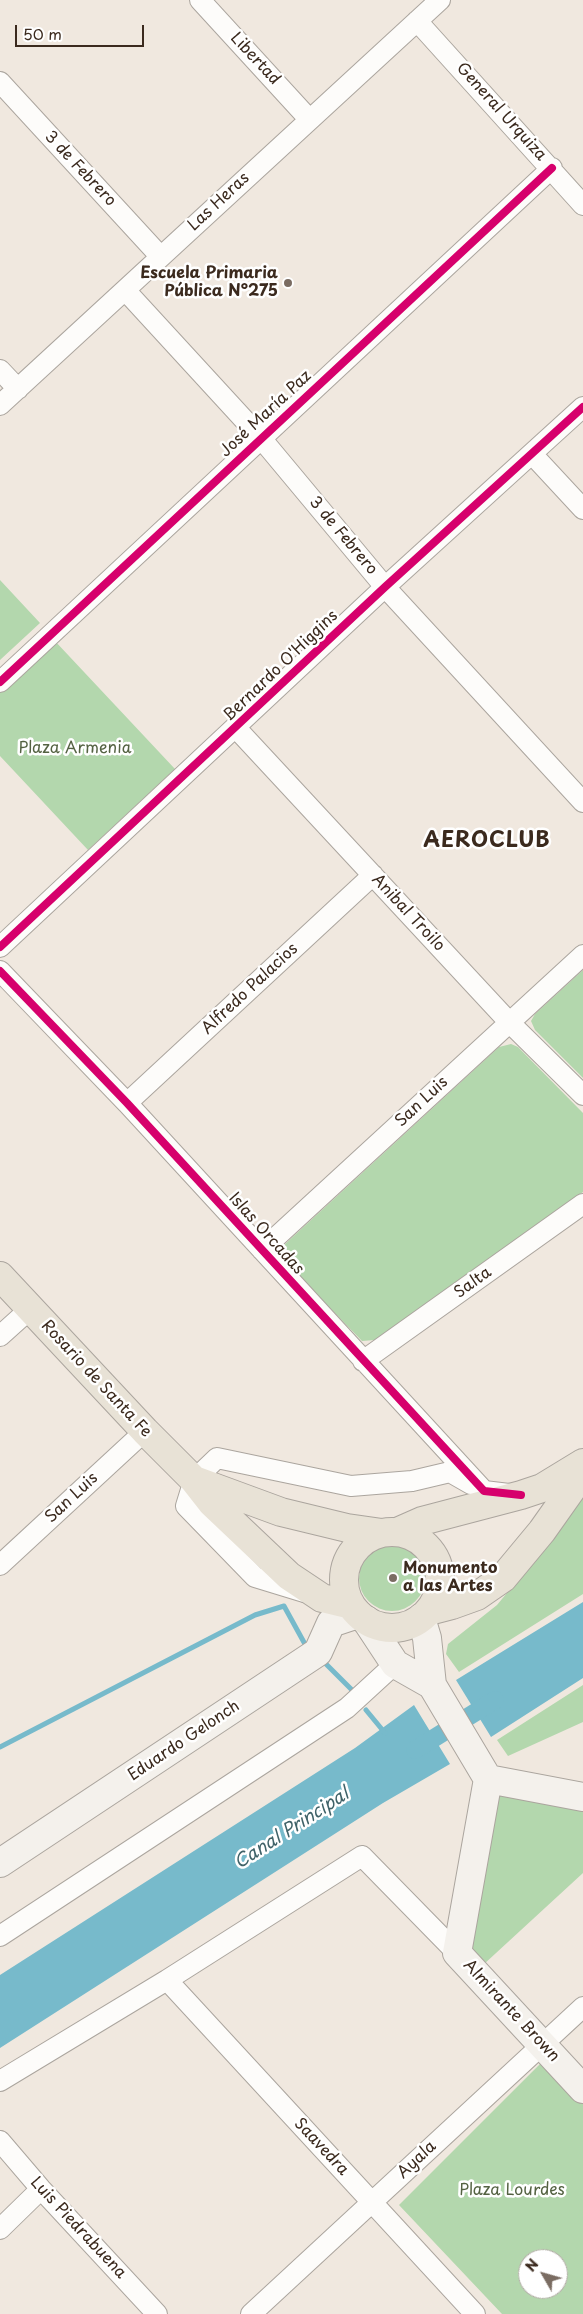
<!DOCTYPE html>
<meta charset="utf-8">
<style>
body{margin:0}
#map{position:relative;width:583px;height:2314px;overflow:hidden;background:#f0e8df;font-family:"Playpen Sans",sans-serif}
canvas{display:block}
.north{position:absolute;left:518px;top:2249px;width:50px;height:50px;box-sizing:border-box;background:#fff;border:1px solid #b1aaa5;border-radius:50%;rotate:308deg;font-size:14px;font-weight:700;line-height:20px;text-align:center;color:#3b2a1e}
.north::after{content:'';display:block;margin:auto;width:18px;height:22px;background:#7a6c62;clip-path:polygon(50% 0,100% 100%,50% 72%,0 100%)}
.scale{position:absolute;left:15px;top:25px;width:129px;height:22px;box-sizing:border-box;border:2px solid #3b2a1e;border-top:0;padding-left:6px;font-size:15px;line-height:18px;white-space:nowrap;color:#3b2a1e;-webkit-text-stroke:4px #fff;paint-order:stroke}
</style>
<div id="map">
<canvas width="583" height="2314"></canvas>
<div class="north">N</div>
<div class="scale">50 m</div>
</div>
<script>
const context = document.querySelector('canvas').getContext('2d');
context.lineJoin = 'round';
function fill(path, color) {
  context.fillStyle = color;
  context.fill(path, 'evenodd');
}
function toPath(rows) {
  const path = new Path2D();
  for (const r of rows) {
    if (r.length === 3) {
      path.moveTo(r[0] + r[2], r[1]);
      path.arc(r[0], r[1], r[2], 0, 2 * Math.PI);
      continue;
    }
    path.moveTo(r[0], r[1]);
    for (let i = 2; i < r.length; i += 2) path.lineTo(r[i], r[i + 1]);
  }
  return path;
}
function trace(path, color, width, dash) {
  context.strokeStyle = color;
  context.lineWidth = width;
  context.lineCap = dash ? 'butt' : 'round';
  context.setLineDash(dash || []);
  context.stroke(path);
}
function write(font, color, halo, rows, align = 'center') {
  context.font = font + ' "Playpen Sans",sans-serif';
  context.lineWidth = 5;
  context.setLineDash([]);
  context.textBaseline = 'middle';
  context.strokeStyle = halo;
  context.fillStyle = color;
  for (const [text, x, y, turn = 0] of rows) {
    context.save();
    context.translate(x, y);
    context.rotate((+turn || 0) * Math.PI / 180);
    context.textAlign = isNaN(turn) ? turn : align;
    if (halo) context.strokeText(text, 0, 0);
    context.fillText(text, 0, 0);
    context.restore();
  }
}
const green = toPath([
 [0,580,40,623,0,660],
 [54,640,175,769,88,850,0,756,0,691],
 [583,970,583,1078,535,1030,531,1021,535,1014],
 [511,1044,518,1047,583,1113,583,1192,375,1340,362,1341,285,1262,282,1251,285,1244,499,1047],
 [583,1485,583,1594,459,1672,446,1654,448,1644,497,1605,526,1570],
 [392,1578,33],
 [583,1685,583,1722,508,1756,497,1740],
 [496,1793,583,1808,583,1873,483,1965,470,1951],
 [545,2059,583,2098,583,2314,502,2314,399,2205],
 [528,2259,558,2259,558,2289,528,2289]
]);
const water = toPath([
 [583,1602,583,1678,491,1737,456,1680],
 [414,1705,450,1764,383,1803,0,2048,0,1975,355,1748]
]);
const stream = toPath([
 [325,1663,356,1694],
 [366,1710,385,1733],
 [0,1747,255,1615,284,1606,306,1646]
]);
const canal = toPath([
 [415,1750,495,1700]
]);
const street = toPath([
 [200,0,309,119],
 [417,21,583,205],
 [0,82,160,256],
 [125,290,260,437,385,587,583,802],
 [0,370,18,389],
 [0,405,440,0],
 [532,454,583,509],
 [0,682,552,168],
 [236,728,509,1022,583,1095],
 [0,947,385,587,583,407],
 [0,971,127,1103,484,1491,509,1494],
 [127,1103,373,875],
 [262,1250,583,955],
 [0,1336,30,1309],
 [363,1361,583,1204],
 [0,1565,145,1431],
 [304,1592,255,1577,186,1506,194,1480,217,1458,351,1486,412,1481,450,1472,471,1484],
 [0,1936,347,1708,395,1664],
 [167,1980,475,2314],
 [0,2081,167,1980,362,1856,457,1953],
 [0,2141,41,2189,157,2314],
 [0,2229,41,2189],
 [251,2314,583,2007]
]);
const secondary = toPath([
 [421,1618,427,1638,432,1685,488,1779,583,1797],
 [366,1620,395,1664,432,1685],
 [488,1779,457,1953,583,2089],
 [0,1863,318,1652,331,1623,358,1614]
]);
const primary = toPath([
 [0,1276,145,1431,194,1480,212,1503,289,1576,322,1598,351,1605],
 [194,1480,281,1512,347,1528,382,1533],
 [397,1532,422,1521,521,1495,542,1488,583,1463],
 [392,1580,48],
 [429,1611,452,1605,477,1596,503,1578,542,1531,583,1473]
]);
const cycleway = toPath([
 [0,682,552,168],
 [0,947,385,587,583,407],
 [0,971,127,1103,484,1491,521,1495]
]);
const markers = [
 [288,283,5,"#7a6c62"],
 [393,1578,5,"#7a6c62"]
];
const streetNames = [
 ["Libertad",255,59,47],
 ["General Urquiza",501,112,48],
 ["3 de Febrero",80,169,47],
 ["Las Heras",219,202,-43],
 ["José María Paz",266,414,-43],
 ["3 de Febrero",343,536,50],
 ["Bernardo O'Higgins",281,666,-44],
 ["Anibal Troilo",408,913,47],
 ["Alfredo Palacios",250,989,-43],
 ["San Luis",422,1102,-43],
 ["Islas Orcadas",266,1234,48],
 ["Salta",473,1283,-36],
 ["Rosario de Santa Fe",96,1379,47],
 ["San Luis",72,1498,-43],
 ["Eduardo Gelonch",184,1741,-34],
 ["Almirante Brown",511,2011,47],
 ["Saavedra",321,2147,47],
 ["Ayala",417,2160,-43],
 ["Luis Piedrabuena",78,2228,47]
];
const poiNames = [
 ["Escuela Primaria",278,274],
 ["Pública N°275",278,292],
 ["Monumento",403,1569,"left"],
 ["a las Artes",403,1587,"left"]
];
const parkNames = [
 ["Plaza Armenia",75,749],
 ["Plaza Lourdes",512,2191]
];
const waterNames = [
 ["Canal Principal",292,1829,-33]
];
const districtNames = [
 ["AEROCLUB",487,841]
];
fill(green, '#b3d7ad');
fill(water, '#77bacb');
trace(stream, '#77bacb', 5);
trace(canal, '#77bacb', 18);
trace(street, '#aba59e', 22);
trace(secondary, '#aba59e', 30);
trace(primary, '#aba59e', 30);
trace(street, '#fdfcfa', 20);
trace(secondary, '#f4f1ec', 28);
trace(primary, '#e8e2d6', 28);
trace(cycleway, '#d6006c', 8);
for (const [x, y, r, color] of markers) {
  const dot = new Path2D();
  dot.arc(x, y, r, 0, 2 * Math.PI);
  context.fillStyle = color;
  context.fill(dot);
  trace(dot, '#fff', 2);
}
write('16px', '#3b2a1e', '#fff', streetNames);
write('bold 16px', '#3b2a1e', '#fff', poiNames, 'right');
write('16px', '#546242', '#fff', parkNames);
write('italic 18px', '#3f6268', '#fff', waterNames);
context.letterSpacing = '1px';
write('bold 21px', '#3b2a1e', '#fff', districtNames);
context.letterSpacing = '0px';
</script>
